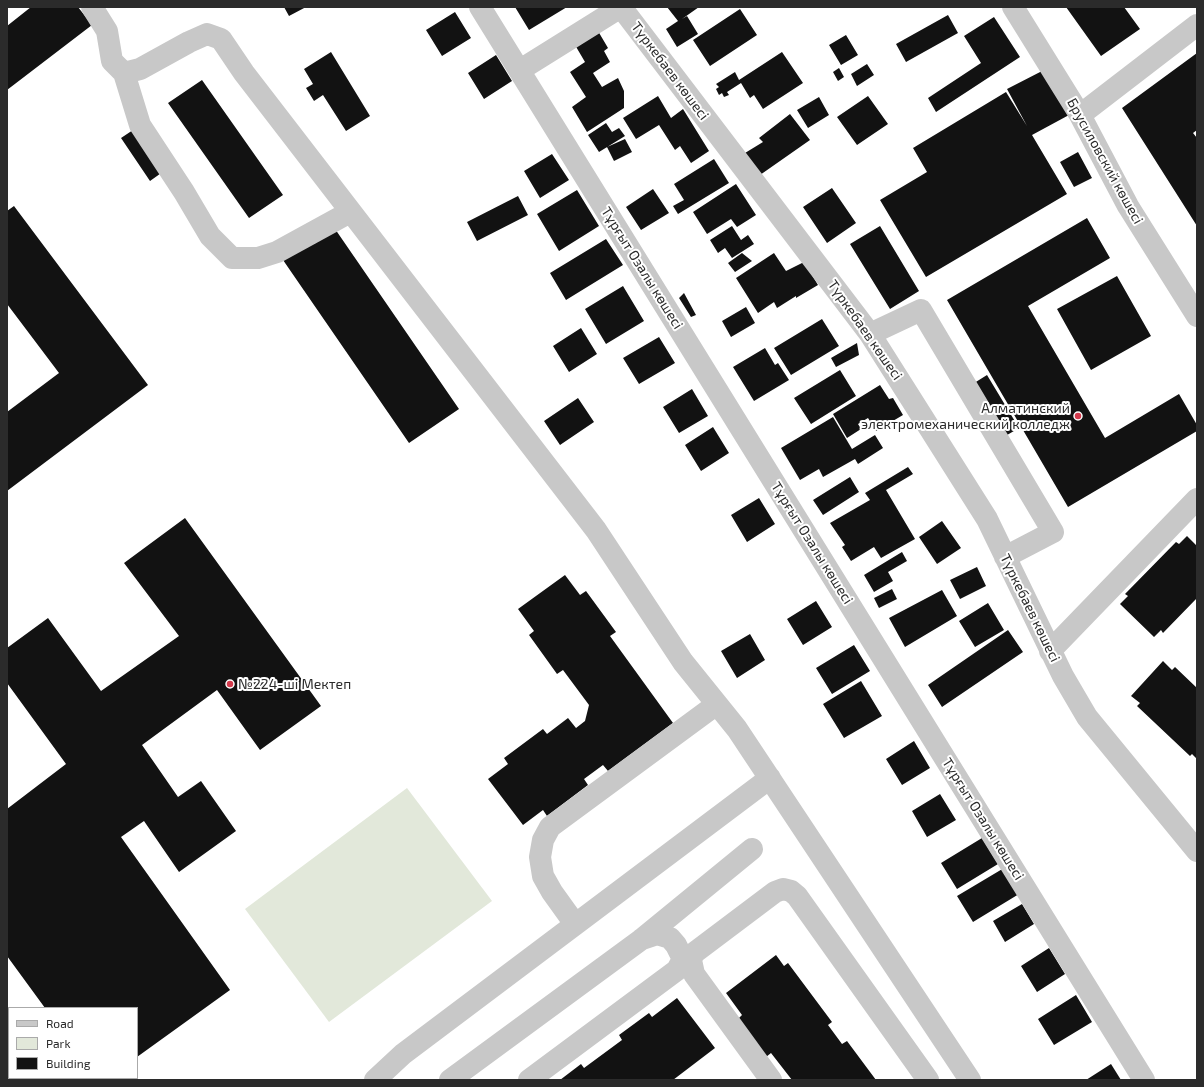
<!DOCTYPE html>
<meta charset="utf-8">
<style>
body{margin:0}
#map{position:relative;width:1204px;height:1087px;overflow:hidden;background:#fff;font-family:"Exo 2",sans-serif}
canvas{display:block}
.frame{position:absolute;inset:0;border:8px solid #2b2b2b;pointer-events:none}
.legend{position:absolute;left:8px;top:1007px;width:130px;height:72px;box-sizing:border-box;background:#fff;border:1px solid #aaa;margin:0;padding:5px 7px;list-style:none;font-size:12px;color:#2b2b2b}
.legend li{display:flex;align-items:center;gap:8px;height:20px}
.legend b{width:20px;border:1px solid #aaa}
</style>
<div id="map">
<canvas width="1204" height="1087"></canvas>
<div class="frame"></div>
<ul class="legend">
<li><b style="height:5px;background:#c8c8c8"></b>Road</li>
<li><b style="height:11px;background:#e2e8da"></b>Park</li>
<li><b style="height:11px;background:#121212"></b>Building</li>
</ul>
</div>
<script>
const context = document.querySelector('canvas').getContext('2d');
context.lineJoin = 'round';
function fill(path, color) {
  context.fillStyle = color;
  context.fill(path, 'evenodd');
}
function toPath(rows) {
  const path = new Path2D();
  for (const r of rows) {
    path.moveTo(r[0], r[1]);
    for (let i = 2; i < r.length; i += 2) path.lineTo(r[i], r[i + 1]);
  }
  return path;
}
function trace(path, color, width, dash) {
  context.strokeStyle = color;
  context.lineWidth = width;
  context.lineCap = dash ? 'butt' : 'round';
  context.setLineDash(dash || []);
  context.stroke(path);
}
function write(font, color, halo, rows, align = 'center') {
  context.font = font + ' "Exo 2",sans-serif';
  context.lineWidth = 4;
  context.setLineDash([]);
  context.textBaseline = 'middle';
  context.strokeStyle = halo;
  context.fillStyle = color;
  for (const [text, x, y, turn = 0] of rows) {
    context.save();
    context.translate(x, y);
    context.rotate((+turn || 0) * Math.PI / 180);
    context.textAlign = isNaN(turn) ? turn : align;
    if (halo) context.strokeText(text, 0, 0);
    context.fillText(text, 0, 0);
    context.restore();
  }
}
const green = toPath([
 [407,788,492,901,329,1022,245,909]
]);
const building = toPath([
 [31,7,78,7,92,25,7,90,7,26],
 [284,7,306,7,289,16],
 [515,7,567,7,529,30],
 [667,7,699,7,682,19,687,16,698,34,677,47,666,29,678,21],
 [1066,7,1124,7,1140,29,1101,56],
 [740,9,757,35,710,66,693,40],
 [455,12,471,38,442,56,426,30],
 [948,15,958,33,906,62,896,44],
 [994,17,1020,57,936,112,928,98,981,63,964,36],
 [598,31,608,48,604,51,610,62,593,73,602,87,618,78,624,91,624,108,587,132,572,107,586,97,570,72,585,62,575,45],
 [846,35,858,55,841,65,829,45],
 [331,52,370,116,346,131,323,95,314,101,306,88,313,84,304,69],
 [782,52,803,83,763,109,754,95,750,98,741,83,727,92,729,95,724,97,722,93,719,95,716,89,719,87,716,84,735,72,739,80],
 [1197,53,1197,130,1193,133,1197,138,1197,226,1122,108],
 [496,55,512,81,484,99,468,73],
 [867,64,874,75,857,86,851,74],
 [839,68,844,77,838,81,833,72],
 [1044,70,1069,115,1032,135,1067,194,926,277,880,200,927,172,913,148,1006,92,1027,126,1007,89],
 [202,80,283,195,249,218,168,103],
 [658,96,671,118,683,109,709,151,691,163,680,146,675,150,659,125,636,139,623,118],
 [868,96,888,124,857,145,837,117],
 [819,97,829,115,808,128,797,110],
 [790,114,810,140,760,175,745,153,763,142,759,138],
 [606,123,612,132,619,128,625,136,599,152,588,135],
 [136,128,164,171,150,181,121,138],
 [625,139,632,152,614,161,607,147],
 [1078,152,1092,178,1074,187,1060,162],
 [552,154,569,180,540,198,524,171],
 [714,159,729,183,678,214,673,206,684,200,674,184],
 [736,184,756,215,737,227,731,219,707,234,693,212],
 [832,188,856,223,827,243,803,207],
 [653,189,669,213,641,230,626,207],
 [577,190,599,226,559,251,537,214],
 [518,196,528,215,477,241,467,222],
 [14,206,148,385,7,491,7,412,59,373,7,304,7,211],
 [1087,218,1110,258,1028,306,1105,438,1179,394,1197,425,1197,431,1068,507,947,300],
 [333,226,459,409,409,443,283,260],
 [732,226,741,240,748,235,754,244,732,258,725,248,718,253,710,240],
 [880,226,919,291,890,309,850,244],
 [606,239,623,265,566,300,550,273],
 [742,253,752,261,735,272,728,263],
 [774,253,786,271,804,262,818,285,796,298,796,296,777,308,774,302,758,313,736,278],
 [1117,276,1151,336,1091,370,1057,309],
 [623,286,644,321,606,344,585,309],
 [684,293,696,315,691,317,679,298],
 [746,307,755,323,731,337,722,321],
 [822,319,839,346,791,375,774,348],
 [581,328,597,354,569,372,553,346],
 [659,337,675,363,639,384,623,358],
 [857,343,859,355,836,367,831,358],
 [765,348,775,365,778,363,789,380,754,401,733,367],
 [840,370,856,396,811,424,794,398],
 [987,375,1019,428,1002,438,971,385],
 [880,385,889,399,893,398,903,415,876,431,868,418,858,424,861,429,847,438,833,414],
 [692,389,708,416,679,433,663,407],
 [578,398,594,422,560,445,544,421],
 [833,417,852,449,875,435,883,448,858,464,855,459,823,477,819,469,800,480,781,448],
 [713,427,729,453,701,471,685,445],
 [908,467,913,474,886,490,915,539,881,558,874,547,851,561,842,547,845,545,830,523,870,500,865,493],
 [850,477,859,492,823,515,813,500],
 [759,498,775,524,747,542,731,515],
 [185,518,321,706,260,750,217,690,142,745,178,797,201,781,236,831,179,872,144,821,121,837,230,990,137,1057,137,1008,45,1008,7,956,7,809,66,764,7,683,7,648,48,618,101,691,179,636,124,563],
 [942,521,961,548,937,564,919,537],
 [1187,536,1197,546,1197,598,1163,633,1161,630,1154,637,1120,604,1128,596,1125,594,1176,542,1179,544],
 [902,552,907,561,888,572,893,581,874,592,864,575],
 [977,567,986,586,960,599,950,580],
 [565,575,580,595,586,591,616,632,610,636,673,723,608,771,603,765,584,779,588,785,547,816,543,810,523,825,488,779,508,764,504,758,543,729,547,734,568,718,576,728,585,721,589,705,563,670,557,674,529,635,534,631,518,609],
 [892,589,897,599,879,608,874,598],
 [942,590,957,616,905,647,889,618],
 [816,601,832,627,803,645,787,619],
 [988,603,1004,630,975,647,959,621],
 [1008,630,1023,652,942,707,928,685],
 [750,634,765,660,737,678,721,651],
 [854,645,870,671,832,694,816,668],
 [1163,661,1172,670,1175,667,1197,688,1197,759,1192,754,1190,756,1137,706,1140,703,1131,696],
 [861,681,882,716,844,738,823,704],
 [914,741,930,768,902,785,886,759],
 [940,794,956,820,927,837,912,811],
 [982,838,998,864,957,889,941,863],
 [1004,868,1019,894,973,922,957,896],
 [1022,904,1034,924,1005,942,993,921],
 [1049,948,1065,974,1037,992,1021,966],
 [776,955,784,966,788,963,832,1022,828,1025,842,1044,847,1041,876,1080,792,1080,771,1053,766,1057,738,1019,742,1015,726,993],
 [1076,995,1092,1022,1054,1045,1038,1019],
 [677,998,715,1048,673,1080,560,1080,581,1064,584,1068,622,1040,619,1035,649,1013,652,1017],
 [1111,1064,1121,1080,1086,1080],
 [96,1078,108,1078,105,1080,98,1080]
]);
const minor = toPath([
 [92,7,107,31,112,61,124,73,140,69,189,42,207,34,221,39,244,73,596,530,683,662,737,729,970,1080],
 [480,7,1144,1080],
 [621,7,870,334,987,519,1063,676,1087,717,1197,851],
 [1013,7,1080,115,1128,206,1197,316],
 [520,70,621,7],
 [124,73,140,125,184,192,210,236,232,258,258,258,277,252,350,212],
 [1080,115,1197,25],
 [870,334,921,310,1053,532,1005,557],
 [1050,651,1197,499],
 [575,924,552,892,543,876,540,857,543,840,550,827,717,704],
 [375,1080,403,1054,770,778],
 [450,1080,642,939,752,849],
 [529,1080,677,970,683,959,676,945,670,938,657,934,642,939],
 [771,1080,694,974,691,960,694,953,775,892,783,889,791,891,797,896,928,1080]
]);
const markers = [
 [1078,416,4,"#d43b4d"],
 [230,684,4,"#d43b4d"]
];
const streetNames = [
 ["Түркебаев көшесі",670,71,53],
 ["Брусиловский көшесі",1105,161,61],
 ["Тұрғыт Озалы көшесі",642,268,58],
 ["Түркебаев көшесі",865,330,55],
 ["Тұрғыт Озалы көшесі",812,543,58],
 ["Түркебаев көшесі",1030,608,64],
 ["Тұрғыт Озалы көшесі",983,819,58]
];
const poiNames = [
 ["Алматинский",1070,408],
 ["электромеханический колледж",1070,424],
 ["№224-ші Мектеп",238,684,"left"]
];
fill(green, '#e2e8da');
fill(building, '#121212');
trace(minor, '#c8c8c8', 22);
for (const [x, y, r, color] of markers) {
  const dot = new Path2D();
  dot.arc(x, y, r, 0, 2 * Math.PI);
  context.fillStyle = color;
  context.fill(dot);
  trace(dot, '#fff', 1.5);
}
write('14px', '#2b2b2b', '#fff', streetNames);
write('14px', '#2b2b2b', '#fff', poiNames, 'right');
</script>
